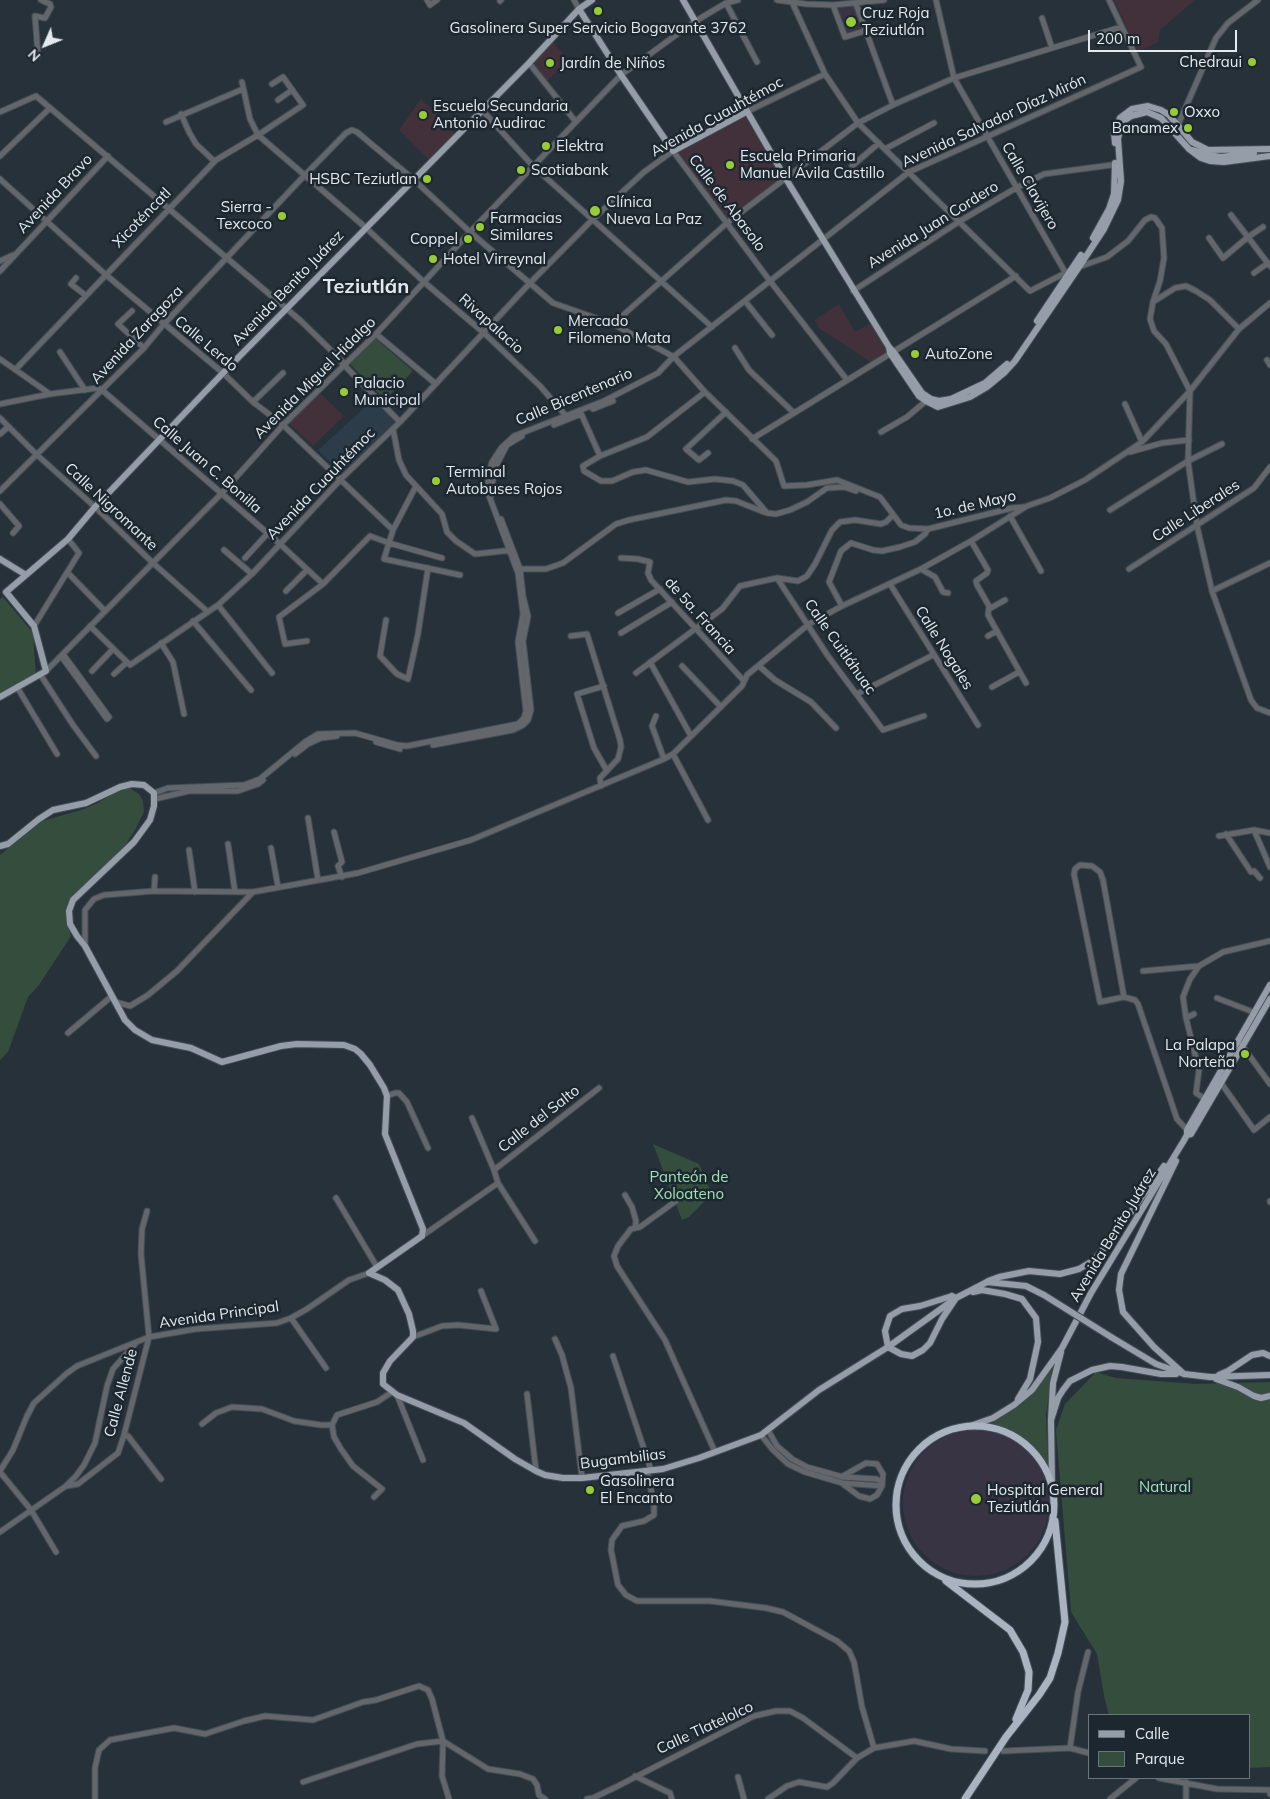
<!DOCTYPE html>
<meta charset="utf-8">
<style>
body{margin:0}
#map{position:relative;width:1270px;height:1799px;overflow:hidden;background:#26313a;font-family:Mulish,sans-serif}
canvas{display:block}
.legend{position:absolute;left:1088px;top:1714px;width:162px;height:65px;box-sizing:border-box;background:#1c272f;border:1px solid #6b757c;margin:0;padding:6px 9px;list-style:none;font-size:15px;color:#e2e9ef}
.legend li{display:flex;align-items:center;gap:10px;height:25px}
.legend b{width:25px;border:1px solid #6b757c}
.north{position:absolute;left:20px;top:20px;width:50px;height:50px;-webkit-text-stroke:4px #1c272f;paint-order:stroke;rotate:226deg;font-size:14px;font-weight:700;line-height:20px;text-align:center;color:#e2e9ef}
.north::after{content:'';display:block;margin:auto;width:18px;height:22px;background:#e2e9ef;clip-path:polygon(50% 0,100% 100%,50% 72%,0 100%)}
.scale{position:absolute;left:1088px;top:30px;width:149px;height:22px;box-sizing:border-box;border:2px solid #e2e9ef;border-top:0;padding-left:6px;font-size:15px;line-height:18px;white-space:nowrap;color:#e2e9ef;-webkit-text-stroke:4px #1c272f;paint-order:stroke}
</style>
<div id="map">
<canvas width="1270" height="1799"></canvas>
<ul class="legend">
<li><b style="height:6px;background:#959ea8"></b>Calle</li>
<li><b style="height:14px;background:#354d3d"></b>Parque</li>
</ul>
<div class="north">N</div>
<div class="scale">200 m</div>
</div>
<script>
const context = document.querySelector('canvas').getContext('2d');
context.lineJoin = 'round';
function fill(path, color) {
  context.fillStyle = color;
  context.fill(path, 'evenodd');
}
function toPath(rows) {
  const path = new Path2D();
  for (const r of rows) {
    if (r.length === 3) {
      path.moveTo(r[0] + r[2], r[1]);
      path.arc(r[0], r[1], r[2], 0, 2 * Math.PI);
      continue;
    }
    path.moveTo(r[0], r[1]);
    for (let i = 2; i < r.length; i += 2) path.lineTo(r[i], r[i + 1]);
  }
  return path;
}
function trace(path, color, width, dash) {
  context.strokeStyle = color;
  context.lineWidth = width;
  context.lineCap = dash ? 'butt' : 'round';
  context.setLineDash(dash || []);
  context.stroke(path);
}
function write(font, color, halo, rows, align = 'center') {
  context.font = font + ' Mulish,sans-serif';
  context.lineWidth = 5;
  context.setLineDash([]);
  context.textBaseline = 'middle';
  context.strokeStyle = halo;
  context.fillStyle = color;
  for (const [text, x, y, turn = 0] of rows) {
    context.save();
    context.translate(x, y);
    context.rotate((+turn || 0) * Math.PI / 180);
    context.textAlign = isNaN(turn) ? turn : align;
    if (halo) context.strokeText(text, 0, 0);
    context.fillText(text, 0, 0);
    context.restore();
  }
}
const built = toPath([
 [374,399,396,422,342,474,318,450]
]);
const education = toPath([
 [1114,0,1195,0,1160,30,1158,42,1138,52],
 [553,42,568,60,547,81,534,65,535,61],
 [421,99,455,134,429,160,399,130],
 [745,116,781,178,727,219,678,152],
 [839,304,855,332,871,323,889,352,872,363,819,328,814,320],
 [320,393,344,416,313,446,288,423]
]);
const medical = toPath([
 [854,6,862,29,847,34,837,7],
 [976,1503,73]
]);
const green = toPath([
 [375,338,413,371,385,400,350,364],
 [3,597,33,633,36,675,0,695,0,599],
 [128,787,139,794,143,801,144,812,135,830,126,844,101,871,76,894,66,917,71,936,39,985,28,997,8,1052,0,1060,0,855,42,821,81,810,96,804,122,788],
 [653,1144,699,1164,712,1194,689,1217,682,1220],
 [1052,1369,1046,1415,1048,1466,1030,1445,1005,1430,990,1425,1023,1403],
 [1096,1372,1116,1378,1197,1384,1270,1382,1270,1767,1249,1768,1249,1715,1109,1715,1104,1696,1097,1654,1071,1612,1056,1430,1065,1404]
]);
const minor = toPath([
 [427,0,430,5,437,0],
 [574,0,579,9],
 [777,0,806,4,833,5,884,0],
 [936,0,954,78,1065,272],
 [500,1,501,0],
 [792,2,825,74,858,123,1030,291,1071,270],
 [726,3,757,62],
 [856,4,893,105],
 [833,5,845,37,868,30],
 [1042,18,1052,48],
 [38,56,35,16,45,18,51,7,50,4,41,0],
 [529,63,576,122],
 [242,82,250,119,258,135,365,227,424,282,484,333,540,386,567,417],
 [278,100,292,90],
 [482,110,533,166,712,327],
 [0,112,36,96,301,321,345,364],
 [746,112,825,74],
 [181,114,189,132,196,144,214,161],
 [166,122,243,89],
 [1177,127,1216,38,1228,23,1258,0],
 [885,149,934,123],
 [0,156,50,108],
 [852,166,879,143],
 [0,179,105,274,223,373,253,402,283,425,393,530],
 [1231,215,1270,266],
 [1209,238,1223,258,1248,237,1263,227],
 [0,261,13,255],
 [1079,267,1107,257,1128,241,1145,220,1151,217,1155,218,1162,228,1164,258,1160,281,1153,302,1150,319,1154,331,1166,344,1190,391,1188,461,1197,526,1212,591,1251,700,1257,708,1270,713],
 [0,271,108,156],
 [1254,273,1268,263],
 [76,278,71,284,85,295],
 [853,291,960,221,1016,188,1044,174,1119,164],
 [745,301,772,335],
 [1153,302,1175,288,1186,286,1196,291,1210,300,1239,329],
 [132,311,118,324,144,348],
 [613,324,727,223,858,123,895,104,954,78,1121,27],
 [376,334,436,384],
 [735,348,749,370,794,413],
 [60,352,85,390],
 [0,359,50,394],
 [1267,360,1270,365],
 [342,363,400,422],
 [16,369,216,160,258,135,303,105,283,77,272,84],
 [705,392,647,437,600,456,583,466,584,471,601,481,612,481,633,472,646,470,688,482,715,479,733,481,743,485,767,513,776,514,790,510,807,502,827,488,844,487,856,491],
 [253,402,283,373],
 [0,404,50,394,98,388,102,390,280,544,323,584],
 [1125,404,1142,442],
 [593,409,613,401],
 [580,411,600,456],
 [0,418,36,454,95,507,153,563,208,612],
 [554,425,581,414],
 [393,429,399,460,406,475,442,514,447,532,456,541,475,554,513,550],
 [881,432,907,417,926,401],
 [0,434,8,427],
 [752,439,1016,276],
 [1130,452,1162,443,1189,440],
 [708,453,699,460,686,449,726,412],
 [416,486,393,530,384,559,460,575],
 [0,491,144,348,163,325,305,175,346,133,352,130,357,132,413,179,470,232,553,303,613,324,674,357,705,392,776,461,784,486,807,485,837,480,880,497,901,525,909,528,928,529,1012,508,1024,507],
 [492,495,491,492,495,468,507,445,522,436],
 [0,504,19,526,13,533],
 [1110,510,1188,461,1222,444],
 [1010,516,1041,571],
 [971,541,988,570,987,573,976,581,977,585,989,606,988,615,1026,683],
 [224,550,252,574],
 [245,558,268,533],
 [621,558,638,559,650,562,648,573,651,580,744,681],
 [520,569,546,569,563,563,616,524,629,520,726,500,736,501,764,512],
 [921,569,935,577,943,592,948,593],
 [1129,569,1254,488,1270,467],
 [68,573,105,611],
 [777,578,828,656,883,730,924,716],
 [890,584,978,725],
 [286,591,307,570],
 [1212,591,1270,563],
 [218,605,272,673],
 [842,606,829,582,841,551,851,543,873,550,882,551,900,547,915,542,925,534,928,529],
 [989,609,1005,600],
 [618,613,660,589],
 [386,620,380,656,397,674,408,679,418,634,428,568],
 [193,621,251,690],
 [34,626,79,553,68,539],
 [90,626,130,665,218,605,252,574,341,479,400,422,530,283,592,220,644,172,673,151,770,281,847,380],
 [621,633,672,602],
 [571,636,587,634,620,740,621,747,618,759,600,778,601,786],
 [988,636,997,631],
 [307,641,285,644,279,617,323,584,370,536,389,543,442,558],
 [161,643,173,662,184,714],
 [61,656,107,719,109,717,63,654],
 [650,662,691,736],
 [682,666,721,707],
 [759,666,775,680,811,702,836,728],
 [46,671,221,494,283,425,376,334,470,232,621,75,694,22,726,3,738,0],
 [92,671,113,649],
 [636,673,722,609,740,586,777,578,798,581,807,576,815,564,832,530,840,522,855,520,881,524,886,522,893,515],
 [40,674,73,725,96,756],
 [114,674,127,662],
 [604,686,577,694,594,748,607,771],
 [17,687,57,754],
 [992,687,1019,672],
 [857,694,933,655],
 [656,716,652,726,664,759],
 [376,742,400,749],
 [433,745,513,730,523,725,528,720,531,710,523,641,528,616,523,596,520,569,501,519],
 [295,754,308,744,321,738,337,736],
 [673,754,708,820],
 [154,793,168,788,244,785,260,779,305,742,318,734,355,733,397,745,407,746,518,724,524,718,526,711,518,642,523,614,518,573,488,493,488,477,492,462,502,447,514,436,604,401,658,373,673,357,909,172,1141,67,1109,0],
 [155,799,189,791,238,791,258,784,263,780],
 [308,818,318,880],
 [1254,830,1270,867],
 [334,832,342,862,338,866,342,877],
 [1226,834,1251,872,1254,871,1260,878],
 [1219,836,1254,830,1270,833],
 [228,844,235,892],
 [271,848,278,887],
 [189,850,195,892],
 [154,891,155,877],
 [85,946,85,910,94,899,104,895,154,891,253,892,358,873,471,840,664,759,673,754,742,686,747,675,809,624,842,606,921,569,971,541,1027,506,1050,498,1085,480,1142,442,1190,391,1239,329,1270,303],
 [1143,971,1199,966],
 [1124,997,1103,880,1100,872,1092,866,1080,865,1075,869,1074,874,1100,1002,1124,997,1135,1000,1138,1004,1177,1119,1189,1132],
 [1217,998,1253,1012],
 [116,1002,130,1006,148,995,177,971,253,892],
 [1186,1018,1194,1014],
 [68,1033,112,996],
 [1241,1044,1270,1084],
 [1219,1080,1254,1130,1270,1117],
 [387,1096,395,1093,399,1093,407,1102,428,1148],
 [1205,1099,1196,1093,1199,1070,1186,1018,1183,997,1190,979,1199,966,1223,952,1270,941],
 [472,1118,494,1170,498,1183,535,1241],
 [494,1170,599,1088],
 [625,1195,632,1207,636,1221,635,1228],
 [336,1198,377,1267],
 [676,1201,640,1227,631,1229,618,1246,614,1256,617,1266,665,1340,715,1452],
 [1270,1202,1270,1201],
 [422,1236,498,1183],
 [291,1318,326,1368],
 [413,1337,442,1326,458,1325,496,1329,481,1291],
 [555,1339,562,1355,571,1388,582,1478],
 [613,1356,651,1470],
 [527,1394,536,1471],
 [397,1395,423,1460],
 [202,1424,216,1413,232,1407,262,1409,294,1421,321,1425,332,1425],
 [332,1425,334,1437,341,1449,353,1466,382,1489,374,1497],
 [332,1425,337,1415,377,1402,392,1392],
 [768,1430,777,1446,792,1459,807,1467,843,1477,876,1479,882,1482],
 [124,1435,128,1436,161,1479],
 [761,1435,773,1450,788,1464,805,1472,842,1483,882,1486],
 [0,1471,13,1450,27,1416,34,1403,66,1374,77,1366,149,1337,196,1329,277,1323,291,1318,307,1309,349,1280,369,1273],
 [647,1471,654,1504,654,1515,644,1521,622,1526,612,1540,611,1550,618,1585,626,1595,637,1601,710,1601,766,1608,783,1612,837,1641,849,1651,854,1662,862,1707,874,1748],
 [0,1472,31,1510,56,1552],
 [843,1476,866,1463,877,1464,883,1474,882,1486,877,1495,870,1499,859,1496,843,1484],
 [66,1486,78,1484,118,1453,124,1435,149,1337,141,1254,142,1229,147,1211],
 [0,1532,66,1486,76,1476,84,1465,95,1443,107,1386,113,1369,135,1344],
 [443,1741,488,1769,520,1774,533,1779,537,1785,539,1795,545,1799],
 [1070,1748,1078,1692,1088,1652],
 [1003,1751,1070,1748,1089,1753],
 [635,1776,670,1793,672,1799],
 [738,1777,744,1799],
 [1159,1778,1217,1789,1270,1790,1270,1794],
 [303,1782,417,1744,443,1741],
 [95,1799,95,1768,99,1750,110,1740,174,1728,205,1734,244,1721,265,1716,313,1720,363,1702,376,1700,419,1686,428,1690,432,1699,443,1741,442,1776,449,1799],
 [587,1799,593,1798,616,1787,754,1716,776,1711,790,1711,803,1718,857,1758],
 [768,1799,787,1786,799,1782,827,1787,833,1783,857,1758,874,1748,914,1741,951,1749,985,1751],
 [1110,1799,1136,1778],
 [1186,1799,1186,1782]
]);
const major = toPath([
 [683,0,786,179,889,347,890,353,919,396,926,401,938,407,970,397,987,387,1004,373,1015,361,1079,267,1104,229,1118,200,1121,181,1118,139,1120,129,1124,121,1131,116,1147,112,1161,118,1189,149,1201,158,1210,161,1224,162,1270,156],
 [579,9,621,75,673,151,746,112],
 [1115,143,1114,133,1120,118,1132,109,1148,106,1161,110,1169,115,1192,142,1208,150,1270,149],
 [1193,150,1207,155,1221,157,1254,153],
 [1093,238,1109,209,1114,194,1115,163],
 [1037,321,1081,255],
 [889,347,893,351,922,393,931,399,939,401,951,399,985,383,1007,364],
 [0,559,26,575,68,539,95,507,223,373,529,63,579,9,592,0],
 [0,697,46,671,34,626,6,592,26,575],
 [0,846,8,844,39,819,53,810,86,803,120,787,132,784,144,785,154,793,154,806,150,820,134,842,73,900,69,911,70,924,77,936,85,946,125,1020,135,1030,152,1040,191,1048,222,1062,281,1046,297,1044,344,1045,355,1049,361,1054,370,1065,384,1088,387,1096,385,1134,423,1229,422,1236,369,1273],
 [1187,1135,1191,1134,1270,999],
 [1176,1161,1121,1274,1119,1290,1123,1312,1154,1347,1184,1374],
 [369,1273,385,1280,398,1290,409,1314,413,1331,413,1337,390,1361,383,1373,383,1384,397,1395,464,1423,515,1459,536,1471,545,1475,563,1478,582,1478,663,1469,699,1458,761,1435,819,1390,888,1347,956,1298,987,1282,1026,1286,1044,1295],
 [988,1281,999,1277,1029,1271,1060,1274,1079,1269,1094,1260,1110,1241,1164,1166],
 [973,1292,982,1290,1005,1294,1022,1299,1036,1318,1038,1342,1030,1379,1018,1399],
 [952,1296,956,1298,942,1319,930,1343,923,1350,912,1356,901,1354,888,1347,885,1331,890,1316,902,1309,920,1306,952,1296],
 [1111,1337,1156,1364,1184,1374,1210,1377,1270,1375],
 [1219,1375,1228,1371,1252,1355,1263,1353,1270,1356],
 [1216,1379,1238,1387,1254,1396,1261,1398,1270,1396],
 [1051,1420,1058,1398,1063,1390,1070,1381,1092,1370,1110,1366,1122,1367,1161,1374,1176,1374],
 [970,1426,993,1418,1014,1405,1032,1390,1062,1348,1091,1293,1183,1142,1187,1135,1187,1130,1270,985],
 [1052,1483,1051,1420,1053,1383,1061,1352]
]);
const highway = toPath([
 [975,1505,79],
 [946,1581,1010,1630,1023,1652,1029,1672,1028,1690,1016,1719],
 [965,1799,1006,1737,1039,1695,1050,1678,1058,1653,1065,1622,1055,1521]
]);
const majorBridge = toPath([
 [1044,1295,1111,1337]
]);
const markers = [
 [598,11,5,"#97cc38"],
 [851,22,6,"#97cc38"],
 [1252,62,5,"#97cc38"],
 [550,63,5,"#97cc38"],
 [1174,112,5,"#97cc38"],
 [423,115,5,"#97cc38"],
 [1188,128,5,"#97cc38"],
 [546,146,5,"#97cc38"],
 [730,165,5,"#97cc38"],
 [521,170,5,"#97cc38"],
 [427,179,5,"#97cc38"],
 [595,211,6,"#97cc38"],
 [282,216,5,"#97cc38"],
 [480,227,5,"#97cc38"],
 [468,239,5,"#97cc38"],
 [433,259,5,"#97cc38"],
 [558,330,5,"#97cc38"],
 [915,354,5,"#97cc38"],
 [344,392,5,"#97cc38"],
 [436,481,5,"#97cc38"],
 [1245,1054,5,"#97cc38"],
 [590,1490,5,"#97cc38"],
 [976,1499,6,"#97cc38"]
];
const poiNames = [
 ["Cruz Roja",862,13],
 ["Teziutlán",862,30],
 ["Gasolinera Super Servicio Bogavante 3762",598,28,"center"],
 ["Chedraui",1242,62,"right"],
 ["Jardín de Niños",560,63],
 ["Escuela Secundaria",433,106],
 ["Antonio Audirac",433,123],
 ["Oxxo",1184,112],
 ["Banamex",1178,128,"right"],
 ["Elektra",556,146],
 ["Escuela Primaria",740,156],
 ["Manuel Ávila Castillo",740,173],
 ["Scotiabank",531,170],
 ["HSBC Teziutlan",417,179,"right"],
 ["Clínica",606,202],
 ["Nueva La Paz",606,219],
 ["Sierra -",272,207,"right"],
 ["Texcoco",272,224,"right"],
 ["Farmacias",490,218],
 ["Similares",490,235],
 ["Coppel",458,239,"right"],
 ["Hotel Virreynal",443,259],
 ["Mercado",568,321],
 ["Filomeno Mata",568,338],
 ["AutoZone",925,354],
 ["Palacio",354,383],
 ["Municipal",354,400],
 ["Terminal",446,472],
 ["Autobuses Rojos",446,489],
 ["La Palapa",1235,1045,"right"],
 ["Norteña",1235,1062,"right"],
 ["Gasolinera",600,1481],
 ["El Encanto",600,1498],
 ["Hospital General",987,1490],
 ["Teziutlán",987,1507]
];
const streetNames = [
 ["Avenida Cuauhtémoc",717,117,-29],
 ["Avenida Salvador Díaz Mirón",994,121,-25],
 ["Calle Clavijero",1030,186,60],
 ["Avenida Bravo",55,194,-47],
 ["Calle de Abasolo",727,203,53],
 ["Xicoténcatl",142,218,-46],
 ["Avenida Juan Cordero",933,225,-32],
 ["Avenida Benito Juárez",288,288,-46],
 ["Rivapalacio",491,324,42],
 ["Avenida Zaragoza",137,335,-47],
 ["Calle Lerdo",206,344,40],
 ["Avenida Miguel Hidalgo",315,378,-45],
 ["Calle Bicentenario",574,397,-23],
 ["Calle Juan C. Bonilla",207,465,41],
 ["Avenida Cuauhtémoc",321,484,-46],
 ["1o. de Mayo",975,505,-13],
 ["Calle Nigromante",111,507,43],
 ["Calle Liberales",1196,511,-33],
 ["de 5a. Francia",700,616,48],
 ["Calle Cuitláhuac",840,647,55],
 ["Calle Nogales",944,648,58],
 ["Calle del Salto",539,1119,-38],
 ["Avenida Benito Juárez",1113,1235,-59],
 ["Avenida Principal",219,1315,-8],
 ["Calle Allende",121,1393,-75],
 ["Bugambilias",623,1459,-7],
 ["Calle Tlatelolco",705,1728,-25]
];
const parkNames = [
 ["Panteón de",689,1177],
 ["Xoloateno",689,1194],
 ["Natural",1165,1487]
];
const districtNames = [
 ["Teziutlán",366,287]
];
fill(built, '#2c3c49');
fill(education, '#42313b');
fill(medical, '#393444');
fill(green, '#354d3d');
trace(minor, '#444e57', 7);
trace(major, '#444e57', 8);
trace(highway, '#444e57', 9);
trace(minor, '#63676c', 5);
trace(major, '#959ea8', 6);
trace(highway, '#a9b4c0', 7);
trace(majorBridge, '#444e57', 8, []);
trace(majorBridge, '#959ea8', 6);
for (const [x, y, r, color] of markers) {
  const dot = new Path2D();
  dot.arc(x, y, r, 0, 2 * Math.PI);
  context.fillStyle = color;
  context.fill(dot);
  trace(dot, '#1c272f', 2);
}
write('15px', '#e2e9ef', '#1c272f', poiNames, 'left');
write('15px', '#e2e9ef', '#1c272f', streetNames);
write('15px', '#a1e1b6', '#1c272f', parkNames);
write('bold 20px', '#e2e9ef', '#1c272f', districtNames);
</script>
